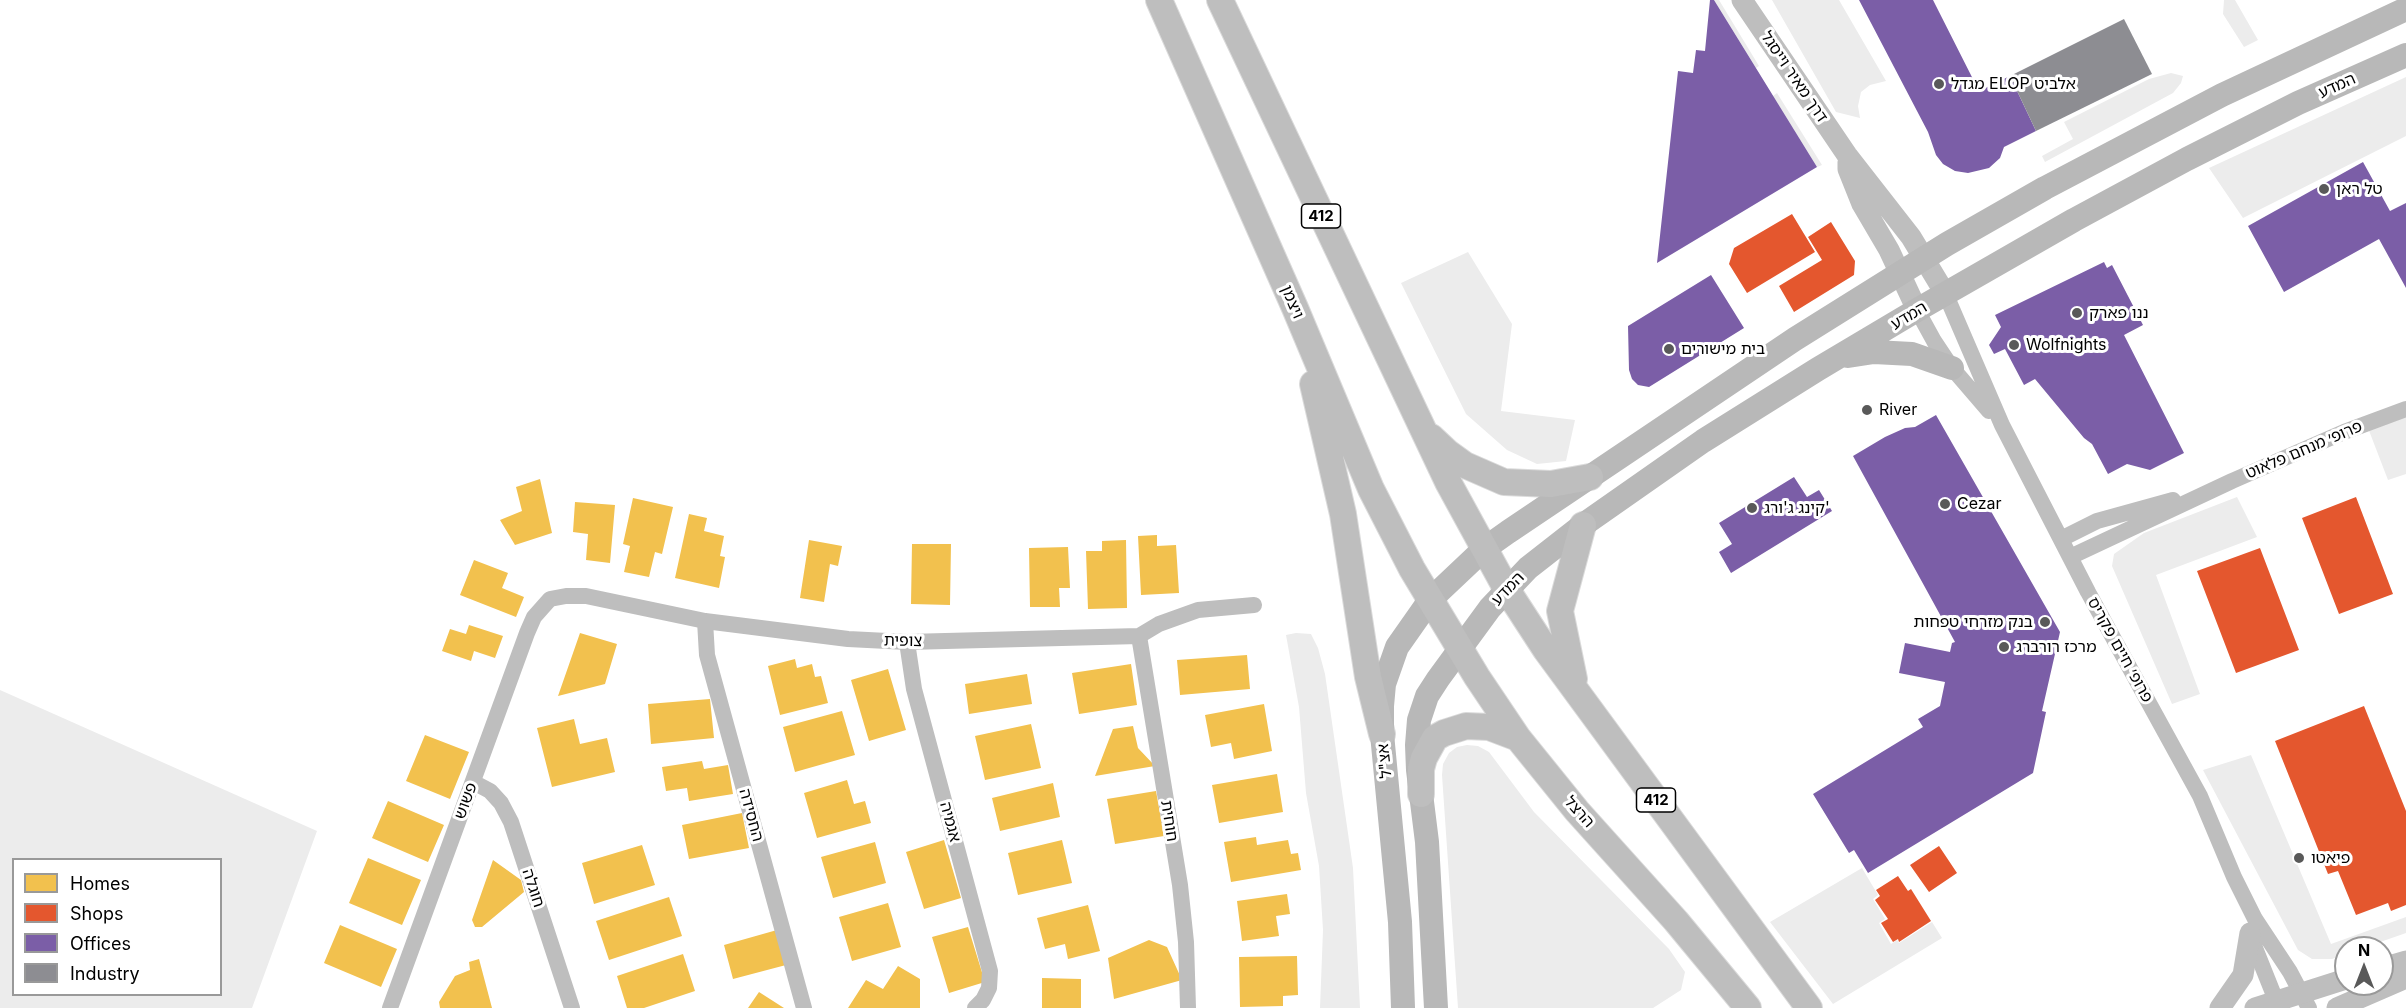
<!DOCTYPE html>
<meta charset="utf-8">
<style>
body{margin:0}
#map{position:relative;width:2406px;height:1008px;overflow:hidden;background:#fff;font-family:Inter,sans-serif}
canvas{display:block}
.legend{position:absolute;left:12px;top:858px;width:210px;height:138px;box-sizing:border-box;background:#fff;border:2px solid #999;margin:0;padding:8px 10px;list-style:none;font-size:18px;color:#000}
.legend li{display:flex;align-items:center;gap:12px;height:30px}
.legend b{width:30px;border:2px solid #999}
.north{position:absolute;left:2334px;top:936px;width:60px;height:60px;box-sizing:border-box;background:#fff;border:2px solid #999;border-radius:50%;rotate:0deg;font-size:16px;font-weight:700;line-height:24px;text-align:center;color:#000}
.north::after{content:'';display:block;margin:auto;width:21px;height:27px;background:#595959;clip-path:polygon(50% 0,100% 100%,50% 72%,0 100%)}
</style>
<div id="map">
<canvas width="2406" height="1008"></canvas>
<ul class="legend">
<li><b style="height:16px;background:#f2c14e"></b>Homes</li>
<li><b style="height:16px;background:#e4572e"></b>Shops</li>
<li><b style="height:16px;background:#7b5ea7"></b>Offices</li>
<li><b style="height:16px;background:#8d8d92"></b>Industry</li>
</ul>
<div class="north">N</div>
</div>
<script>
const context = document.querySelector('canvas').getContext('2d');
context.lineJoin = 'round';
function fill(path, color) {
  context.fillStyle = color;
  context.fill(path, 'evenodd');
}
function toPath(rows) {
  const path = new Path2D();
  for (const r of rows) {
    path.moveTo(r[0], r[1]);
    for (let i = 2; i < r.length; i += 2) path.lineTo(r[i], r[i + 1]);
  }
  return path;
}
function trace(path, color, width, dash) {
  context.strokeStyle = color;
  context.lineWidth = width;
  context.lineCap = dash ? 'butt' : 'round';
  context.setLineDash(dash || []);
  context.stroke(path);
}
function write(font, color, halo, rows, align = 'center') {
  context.font = font + ' Inter,"Noto Sans Hebrew",sans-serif';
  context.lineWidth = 6;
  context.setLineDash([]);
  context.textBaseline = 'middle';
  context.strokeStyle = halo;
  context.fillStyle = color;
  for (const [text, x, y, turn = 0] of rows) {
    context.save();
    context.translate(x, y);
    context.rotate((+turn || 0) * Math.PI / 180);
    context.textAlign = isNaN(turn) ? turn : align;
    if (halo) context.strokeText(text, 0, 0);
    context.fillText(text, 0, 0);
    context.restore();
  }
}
const green = toPath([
 [1714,0,1719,0,1759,66,1756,68],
 [1772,0,1839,0,1886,81,1870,85,1861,92,1858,106,1860,118,1836,112],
 [2224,0,2235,0,2258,40,2244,47,2223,14],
 [2171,73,2183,76,2181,83,2173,93,2045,162,2042,156,2073,139,2064,122,2149,79],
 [2406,77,2406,136,2243,218,2209,168],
 [1777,93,1822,165,1817,167,1773,96],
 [1468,252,1512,324,1501,411,1575,420,1566,461,1537,464,1507,450,1466,414,1401,283],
 [2406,415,2406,474,2388,480,2368,428],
 [2237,497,2257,537,2156,575,2200,694,2172,704,2112,566,2114,554,2144,533],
 [1296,633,1311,634,1318,648,1325,674,1353,868,1360,1008,1320,1008,1323,930,1319,866,1306,793,1299,707,1286,635],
 [0,690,317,831,252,1008,0,1008],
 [14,860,220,860,220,994,14,994],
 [1467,745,1478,746,1489,752,1534,812,1669,949,1685,972,1681,990,1653,1008,1458,1008,1442,775,1443,764,1449,753,1457,747],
 [2251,755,2331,944,2406,917,2406,933,2363,948,2346,948,2346,954,2332,959,2312,959,2298,950,2203,770],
 [1862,868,1878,895,1873,899,1885,919,1879,923,1891,944,1897,940,1899,943,1932,922,1942,938,1833,1004,1770,922]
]);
const homes = toPath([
 [540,479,552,533,515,545,500,520,522,511,516,487],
 [633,498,673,507,662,554,655,552,649,577,624,572,630,546,623,544],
 [575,502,615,505,610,563,586,560,588,534,573,532],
 [689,514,707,518,704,531,724,536,720,556,725,557,719,588,675,578],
 [1157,535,1157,546,1176,545,1179,593,1141,595,1138,536],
 [809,540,842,546,838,566,830,564,824,602,800,598],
 [1126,540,1127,608,1088,609,1086,551,1102,551,1102,541],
 [912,544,951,544,950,605,911,604],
 [1068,547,1070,588,1059,588,1060,607,1030,607,1029,548],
 [474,560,508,573,502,588,524,597,516,617,460,595],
 [469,625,503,636,495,658,474,651,471,661,442,651,450,629,466,634],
 [580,633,617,644,605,684,558,696],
 [1247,655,1250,689,1180,695,1177,660],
 [795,659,797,668,812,664,815,677,821,676,828,703,780,715,768,666],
 [1131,664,1137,705,1079,714,1072,673],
 [888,669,906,730,869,741,851,680],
 [1027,674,1032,704,969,714,965,684],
 [710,699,714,738,651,744,648,704],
 [1264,704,1272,751,1234,759,1231,743,1211,747,1205,715],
 [842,711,855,755,795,772,783,727],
 [574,719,580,744,607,738,615,772,552,787,537,728],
 [1031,724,1041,768,985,780,975,736],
 [1133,726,1138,748,1155,766,1095,776,1113,729],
 [425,735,469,752,450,799,406,781],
 [702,761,704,769,728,765,733,794,689,801,687,788,666,791,662,767],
 [1277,774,1283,812,1219,823,1212,785],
 [847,780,854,804,865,801,871,823,817,838,804,793],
 [1053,783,1060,817,1000,831,992,798],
 [1156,791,1164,836,1115,844,1107,799],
 [388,801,444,825,428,862,372,838],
 [742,813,749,848,689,859,682,825],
 [1256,837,1257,845,1288,840,1291,854,1298,853,1301,870,1231,882,1224,842],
 [944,840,961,898,924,909,906,852],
 [1062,840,1072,883,1018,895,1008,853],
 [875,842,886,883,833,898,821,857],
 [642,845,655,885,594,904,582,863],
 [368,858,421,880,402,925,349,903],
 [493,860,521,880,524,892,482,927,475,927,472,920],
 [1287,894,1290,914,1276,916,1279,936,1242,941,1237,901],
 [669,897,682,936,609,960,596,921],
 [888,903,901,947,852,961,839,917],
 [1088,905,1100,951,1068,959,1065,944,1045,949,1037,918],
 [340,925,397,949,381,987,324,963],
 [968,927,985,982,949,993,932,937],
 [777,930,786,965,733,979,724,945],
 [1149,940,1167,947,1182,980,1114,999,1108,958],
 [683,954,695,991,644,1008,627,1008,617,976],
 [1297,956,1298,995,1283,996,1283,1006,1240,1007,1239,957],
 [479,959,492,1008,440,1008,439,1002,455,976,470,970,469,962],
 [898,966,920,979,920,1008,848,1008,866,980,883,989],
 [1042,978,1081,979,1081,1008,1042,1008],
 [759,992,784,1008,748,1008]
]);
const shops = toPath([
 [1792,214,1815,252,1747,293,1729,264,1734,248],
 [1831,222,1855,261,1854,275,1794,312,1779,286,1822,260,1808,237],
 [2356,497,2393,594,2339,614,2302,518],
 [2260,548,2299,650,2236,673,2197,571],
 [2364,706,2406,811,2406,905,2391,911,2388,903,2356,915,2338,871,2328,874,2275,741],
 [1939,846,1957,873,1929,892,1910,865],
 [1898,876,1908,891,1911,889,1931,921,1899,942,1898,939,1893,942,1881,923,1888,919,1875,900,1880,896,1876,890]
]);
const offices = toPath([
 [1710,0,1714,0,1817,167,1657,263,1678,71,1693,73,1696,50,1705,51],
 [1859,0,1933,0,1979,91,2010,76,2036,131,2004,147,2000,158,1989,168,1968,173,1955,171,1943,164,1936,155,1928,132],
 [2363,162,2390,211,2406,203,2406,288,2379,239,2284,292,2248,226],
 [2104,262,2107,268,2112,265,2143,325,2124,335,2184,453,2150,470,2127,464,2108,474,2092,444,2084,438,2035,379,2024,385,2005,349,1994,354,1989,345,2001,327,1995,315],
 [1711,275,1744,328,1649,387,1638,385,1632,379,1629,370,1628,326],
 [1936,415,2060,632,2042,711,2046,712,2033,773,1868,873,1854,850,1849,853,1813,794,1923,727,1918,719,1940,706,1945,682,1899,673,1905,643,1950,652,1952,643,1955,642,1853,456,1885,437,1905,428,1915,427],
 [1794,477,1807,497,1819,490,1832,511,1731,573,1719,552,1732,544,1719,523]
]);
const industry = toPath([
 [2124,19,2152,74,2036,131,2010,76]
]);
const minor = toPath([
 [1946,295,2002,425,2088,592,2200,796,2234,877,2255,919,2290,972,2309,1008],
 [1917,310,1934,341,1952,368,1989,411],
 [2061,539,2097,521,2173,500],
 [2070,557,2232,481,2344,432,2406,409],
 [705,621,707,655,804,1008],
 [1139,636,1180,885,1186,942,1188,1008],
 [907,642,914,689,990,971,989,988,983,1000,975,1008],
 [473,782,490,791,501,803,511,822,572,1008],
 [2249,933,2279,1008],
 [390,1008,527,633,534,617,550,599,566,596,586,596,705,621,848,639,907,642,1139,636,1159,624,1198,610,1254,605]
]);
const tertiary = toPath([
 [1742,0,1847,155,1911,237,1946,295],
 [1848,162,1848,169,1862,204,1889,250,1917,310],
 [2382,968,2406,961],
 [2220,1008,2243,975,2250,933],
 [2255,1008,2346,979],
 [2337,1008,2406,978]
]);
const secondary = toPath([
 [1848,356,1874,352,1912,354,1952,368],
 [1403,1008,1400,922,1382,734,1382,706,1384,684,1397,647,1430,600,1484,549,1508,532,1795,339,1947,244,2045,188,2222,95,2406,9],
 [1436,1008,1427,842,1418,770,1417,745,1419,720,1427,696,1438,679,1490,608,1528,568,1583,525,1703,441,1818,369,1917,310,2074,220,2187,159,2298,103,2406,55]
]);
const primary = toPath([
 [1159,0,1295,308,1371,489,1412,569,1477,677,1518,738,1577,811,1676,921,1748,1008],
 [1220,0,1448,482,1507,590,1546,650,1809,1008],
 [1313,384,1343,514,1368,677,1382,734],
 [1431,437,1447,452,1465,465,1504,482,1551,484,1590,477],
 [1574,679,1560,611,1583,525],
 [1421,794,1421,769,1424,758,1435,738,1444,733,1466,726,1489,727,1518,738]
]);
const markers = [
 [1939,84,6,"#595959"],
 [2324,189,6,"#595959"],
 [2077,313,6,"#595959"],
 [2014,345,6,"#595959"],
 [1669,349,6,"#595959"],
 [1867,410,6,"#595959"],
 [1945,504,6,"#595959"],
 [1752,508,6,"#595959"],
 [2045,622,6,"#595959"],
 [2004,647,6,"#595959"],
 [2299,858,6,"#595959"]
];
const shields = [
 [1321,216,39],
 [1656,800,39]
];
const shieldNames = [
 ["412",1321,216],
 ["412",1656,800]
];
const streetNames = [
 ["דרך מאיר וייסגל",1794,77,56],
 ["המדע",2337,86,-24],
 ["ויצמן",1292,302,67],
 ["המדע",1909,316,-31],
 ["פרופ׳ מנחם פלאוט",2304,450,-23],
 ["המדע",1508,589,-46],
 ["צופית",903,641,1],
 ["פרופ׳ חיים פקריס",2120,650,61],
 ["אצ\"ל",1385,761,-96],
 ["פשוש",466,801,-70],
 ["הרצל",1579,812,48],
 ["החסידה",751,815,75],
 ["חוחית",1169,821,81],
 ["אגמיה",950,822,75],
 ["חוגלה",533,888,72]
];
const poiNames = [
 ["מגדל ELOP אלביט",1951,84],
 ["טל ראן",2336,189],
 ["ננו פארק",2089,313],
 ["Wolfnights",2026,345],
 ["בית מישורים",1681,349],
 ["River",1879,410],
 ["Cezar",1957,504],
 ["קינג ג'ורג'",1764,508],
 ["בנק מזרחי טפחות",2033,622,"right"],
 ["מרכז רורברג",2016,647],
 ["פיאטו",2311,858]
];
fill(green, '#ececec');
fill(homes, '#f2c14e');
fill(shops, '#e4572e');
fill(offices, '#7b5ea7');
fill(industry, '#8d8d92');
trace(primary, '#dbdbdb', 28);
trace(minor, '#bebebe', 16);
trace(tertiary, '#bebebe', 21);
trace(secondary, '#b8b8b8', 24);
trace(primary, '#bebebe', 26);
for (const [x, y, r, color] of markers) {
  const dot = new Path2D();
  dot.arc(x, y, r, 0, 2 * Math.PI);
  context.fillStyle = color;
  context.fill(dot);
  trace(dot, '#fff', 2);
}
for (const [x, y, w] of shields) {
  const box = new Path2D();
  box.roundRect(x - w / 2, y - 12, w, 24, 4.5);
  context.fillStyle = '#fff';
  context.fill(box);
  trace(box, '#000', 1.5);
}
write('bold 15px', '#000', null, shieldNames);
write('16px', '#000', '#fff', streetNames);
write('16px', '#000', '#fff', poiNames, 'left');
</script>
